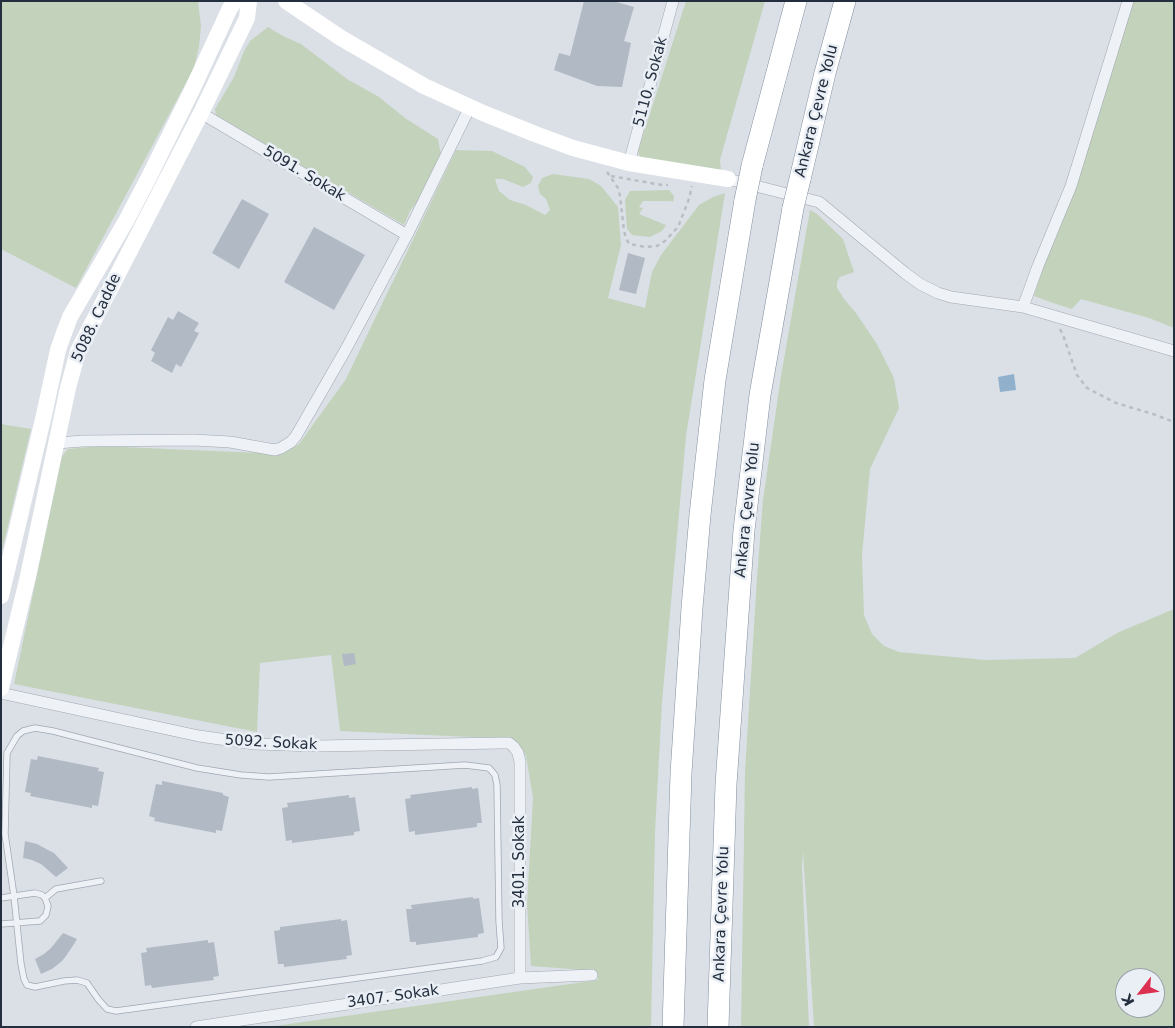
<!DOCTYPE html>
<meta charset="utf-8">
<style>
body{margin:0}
#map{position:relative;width:1175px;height:1028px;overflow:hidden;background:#dbe0e7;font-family:"DejaVu Sans",sans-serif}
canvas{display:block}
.frame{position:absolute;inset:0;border:2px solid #232e3e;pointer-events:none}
.north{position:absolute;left:1115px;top:968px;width:50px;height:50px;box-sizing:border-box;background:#eaeff5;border:1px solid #9aa2ac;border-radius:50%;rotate:240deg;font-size:14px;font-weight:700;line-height:20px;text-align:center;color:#232e3e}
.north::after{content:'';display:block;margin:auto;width:18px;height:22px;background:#dc3051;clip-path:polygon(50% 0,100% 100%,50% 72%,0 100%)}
</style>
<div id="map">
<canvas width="1175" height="1028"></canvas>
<div class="frame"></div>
<div class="north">K</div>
</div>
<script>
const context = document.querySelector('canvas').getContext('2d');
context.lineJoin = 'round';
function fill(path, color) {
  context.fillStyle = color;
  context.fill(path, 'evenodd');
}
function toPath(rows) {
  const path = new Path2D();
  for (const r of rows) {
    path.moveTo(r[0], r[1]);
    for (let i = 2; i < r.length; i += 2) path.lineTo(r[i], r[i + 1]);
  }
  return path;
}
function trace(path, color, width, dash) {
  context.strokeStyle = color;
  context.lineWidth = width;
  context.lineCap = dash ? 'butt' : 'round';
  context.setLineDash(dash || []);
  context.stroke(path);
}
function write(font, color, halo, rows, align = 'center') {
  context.font = font + ' "DejaVu Sans",sans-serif';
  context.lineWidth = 5;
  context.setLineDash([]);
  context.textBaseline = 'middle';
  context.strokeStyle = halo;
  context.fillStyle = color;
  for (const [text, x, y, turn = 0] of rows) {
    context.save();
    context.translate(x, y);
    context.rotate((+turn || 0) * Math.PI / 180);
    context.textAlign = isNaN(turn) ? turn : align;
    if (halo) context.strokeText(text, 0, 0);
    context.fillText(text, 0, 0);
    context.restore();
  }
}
const green = toPath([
 [1,1,198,1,201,26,199,47,194,68,76,288,1,249],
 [686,1,765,1,720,160,721,170,640,158,638,151],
 [1134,1,1174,1,1174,328,1149,318,1081,299,1072,309,1053,303,1034,296,1046,257,1080,174,1096,124,1112,63],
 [268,27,283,36,301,44,347,79,379,97,405,118,438,139,441,154,428,188,410,211,404,225,216,115,215,109,234,77,244,51,250,41],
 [456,150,492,151,525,167,533,177,531,183,523,187,503,179,495,179,499,191,510,200,526,205,545,215,550,210,546,199,540,194,538,186,542,178,553,174,589,179,601,186,618,207,621,245,608,298,645,308,652,272,661,255,699,205,713,197,725,193,686,436,676,547,662,702,655,833,651,1027,268,1027,598,980,597,971,531,966,527,904,533,798,526,756,514,739,340,731,331,655,260,663,257,732,14,684,62,456,68,449,99,446,283,454,299,444,346,379],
 [669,190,674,196,673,202,671,201,643,201,639,207,643,208,639,214,666,225,662,231,650,237,632,235,627,229,625,200,630,191],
 [810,210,817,214,843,239,854,272,840,277,837,282,837,288,845,300,856,313,877,344,894,378,899,408,870,469,862,555,864,615,872,634,884,646,899,652,986,660,1075,658,1119,632,1174,609,1174,1027,814,1027,803,851,802,867,809,1027,741,1027,745,771,757,578,763,500,781,376],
 [1125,978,1155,978,1155,1008,1125,1008],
 [1,424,31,429,1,555]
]);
const water = toPath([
 [1014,374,1016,390,1000,392,998,377]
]);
const building = toPath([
 [584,1,613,1,634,7,624,41,631,43,622,87,597,86,554,70,559,53,570,56],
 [242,199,269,214,239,269,212,253],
 [314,227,365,255,334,310,284,282],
 [628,253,645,258,636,294,619,290],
 [178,311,199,323,194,331,199,333,181,367,176,364,172,373,151,361,155,353,151,350,168,317,173,320],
 [354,653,356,664,344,666,342,654],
 [38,756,99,768,98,771,104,772,98,806,92,805,92,808,30,796,31,793,25,792,31,759,37,760],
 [162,781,223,793,223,795,229,797,222,831,216,830,216,833,154,821,155,818,149,816,156,784,162,785],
 [472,787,472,789,478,788,482,823,477,823,477,827,415,835,415,831,409,832,405,799,411,798,410,795],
 [349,795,349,798,355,797,360,831,354,832,354,835,292,843,292,840,286,841,282,808,288,807,287,803],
 [25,841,37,844,48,850,54,853,68,868,56,877,41,864,32,860,23,858],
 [473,897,473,899,479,898,484,933,478,934,478,937,416,945,416,942,410,942,406,909,412,909,411,905],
 [341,919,341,921,347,920,352,955,346,956,347,959,284,967,284,964,278,964,274,931,280,930,280,927],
 [63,933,77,939,74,944,66,956,62,961,52,969,41,974,35,959,44,954,51,948],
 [208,940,208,943,214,942,219,976,213,977,214,980,152,988,151,985,145,986,141,953,147,952,146,948]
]);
const path = toPath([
 [607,172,618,188,620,196,624,231,626,238,629,244,645,247,657,246,665,241,678,227,689,199,692,186],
 [611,176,662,185,668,185],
 [1060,329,1063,335,1077,375,1087,388,1116,403,1153,414,1174,422]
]);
const lane = toPath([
 [35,728,53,731,197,768,241,775,269,777,465,765,489,768,495,775,497,785,499,921,501,948,496,957,482,961,116,1011,107,1009,98,999,87,983,77,980,64,981,35,987,27,985,24,979,21,964,14,896,5,834,7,753,17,736,23,731,35,728],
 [1,898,35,893,42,895,45,898,48,906,46,915,40,921,1,924],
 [45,898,56,889,101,881]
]);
const street = toPath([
 [201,113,407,235],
 [629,163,673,1],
 [728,179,819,202,905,273,920,284,938,293,951,297,1023,307,1174,351],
 [1023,307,1038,266,1071,186,1128,1],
 [57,443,83,441,193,440,230,442,275,450,281,448,291,442,296,436,346,349,407,235,470,107],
 [1,693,199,736,255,744,316,746,503,743,509,743,514,747,518,753,520,762,520,978],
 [196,1027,520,978,592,975]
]);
const secondary = toPath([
 [286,1,341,38,424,86,483,113,535,134,573,148,629,163,728,179],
 [1,596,44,415,58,350,64,333,70,317,126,221,149,177,192,90,230,8,235,1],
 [1,688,28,576,68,388,78,351,201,113,247,18,249,1]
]);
const highway = toPath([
 [752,166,796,1],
 [800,179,825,73,845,1],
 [673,1027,681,773,692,608,700,515,715,380,745,200],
 [718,1027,726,784,744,530,760,395,793,208]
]);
const highwayBridge = toPath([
 [745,200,752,166],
 [793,208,800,179]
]);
const streetNames = [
 ["5110. Sokak",651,82,-75],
 ["Ankara Çevre Yolu",817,111,-76],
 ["5091. Sokak",304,174,31],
 ["5088. Cadde",97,318,-65],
 ["Ankara Çevre Yolu",748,510,-84],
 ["5092. Sokak",271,743,3],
 ["3401. Sokak",520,862,-90],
 ["Ankara Çevre Yolu",722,914,-88],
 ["3407. Sokak",393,997,-8]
];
fill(green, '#c2d2bb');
fill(water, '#91b0cc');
fill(building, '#b1b9c4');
trace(lane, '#a0a7b1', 7);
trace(street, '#a0a7b1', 12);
trace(highway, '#818e9f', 22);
trace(path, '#b9bec5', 2.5, [4, 4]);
trace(lane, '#eef1f5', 5.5);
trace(street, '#eef1f5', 11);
trace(secondary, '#fff', 16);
trace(highway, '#fff', 21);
trace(highwayBridge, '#818e9f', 22, []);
trace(highwayBridge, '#fff', 21);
write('15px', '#232e3e', '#eaeff5', streetNames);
</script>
